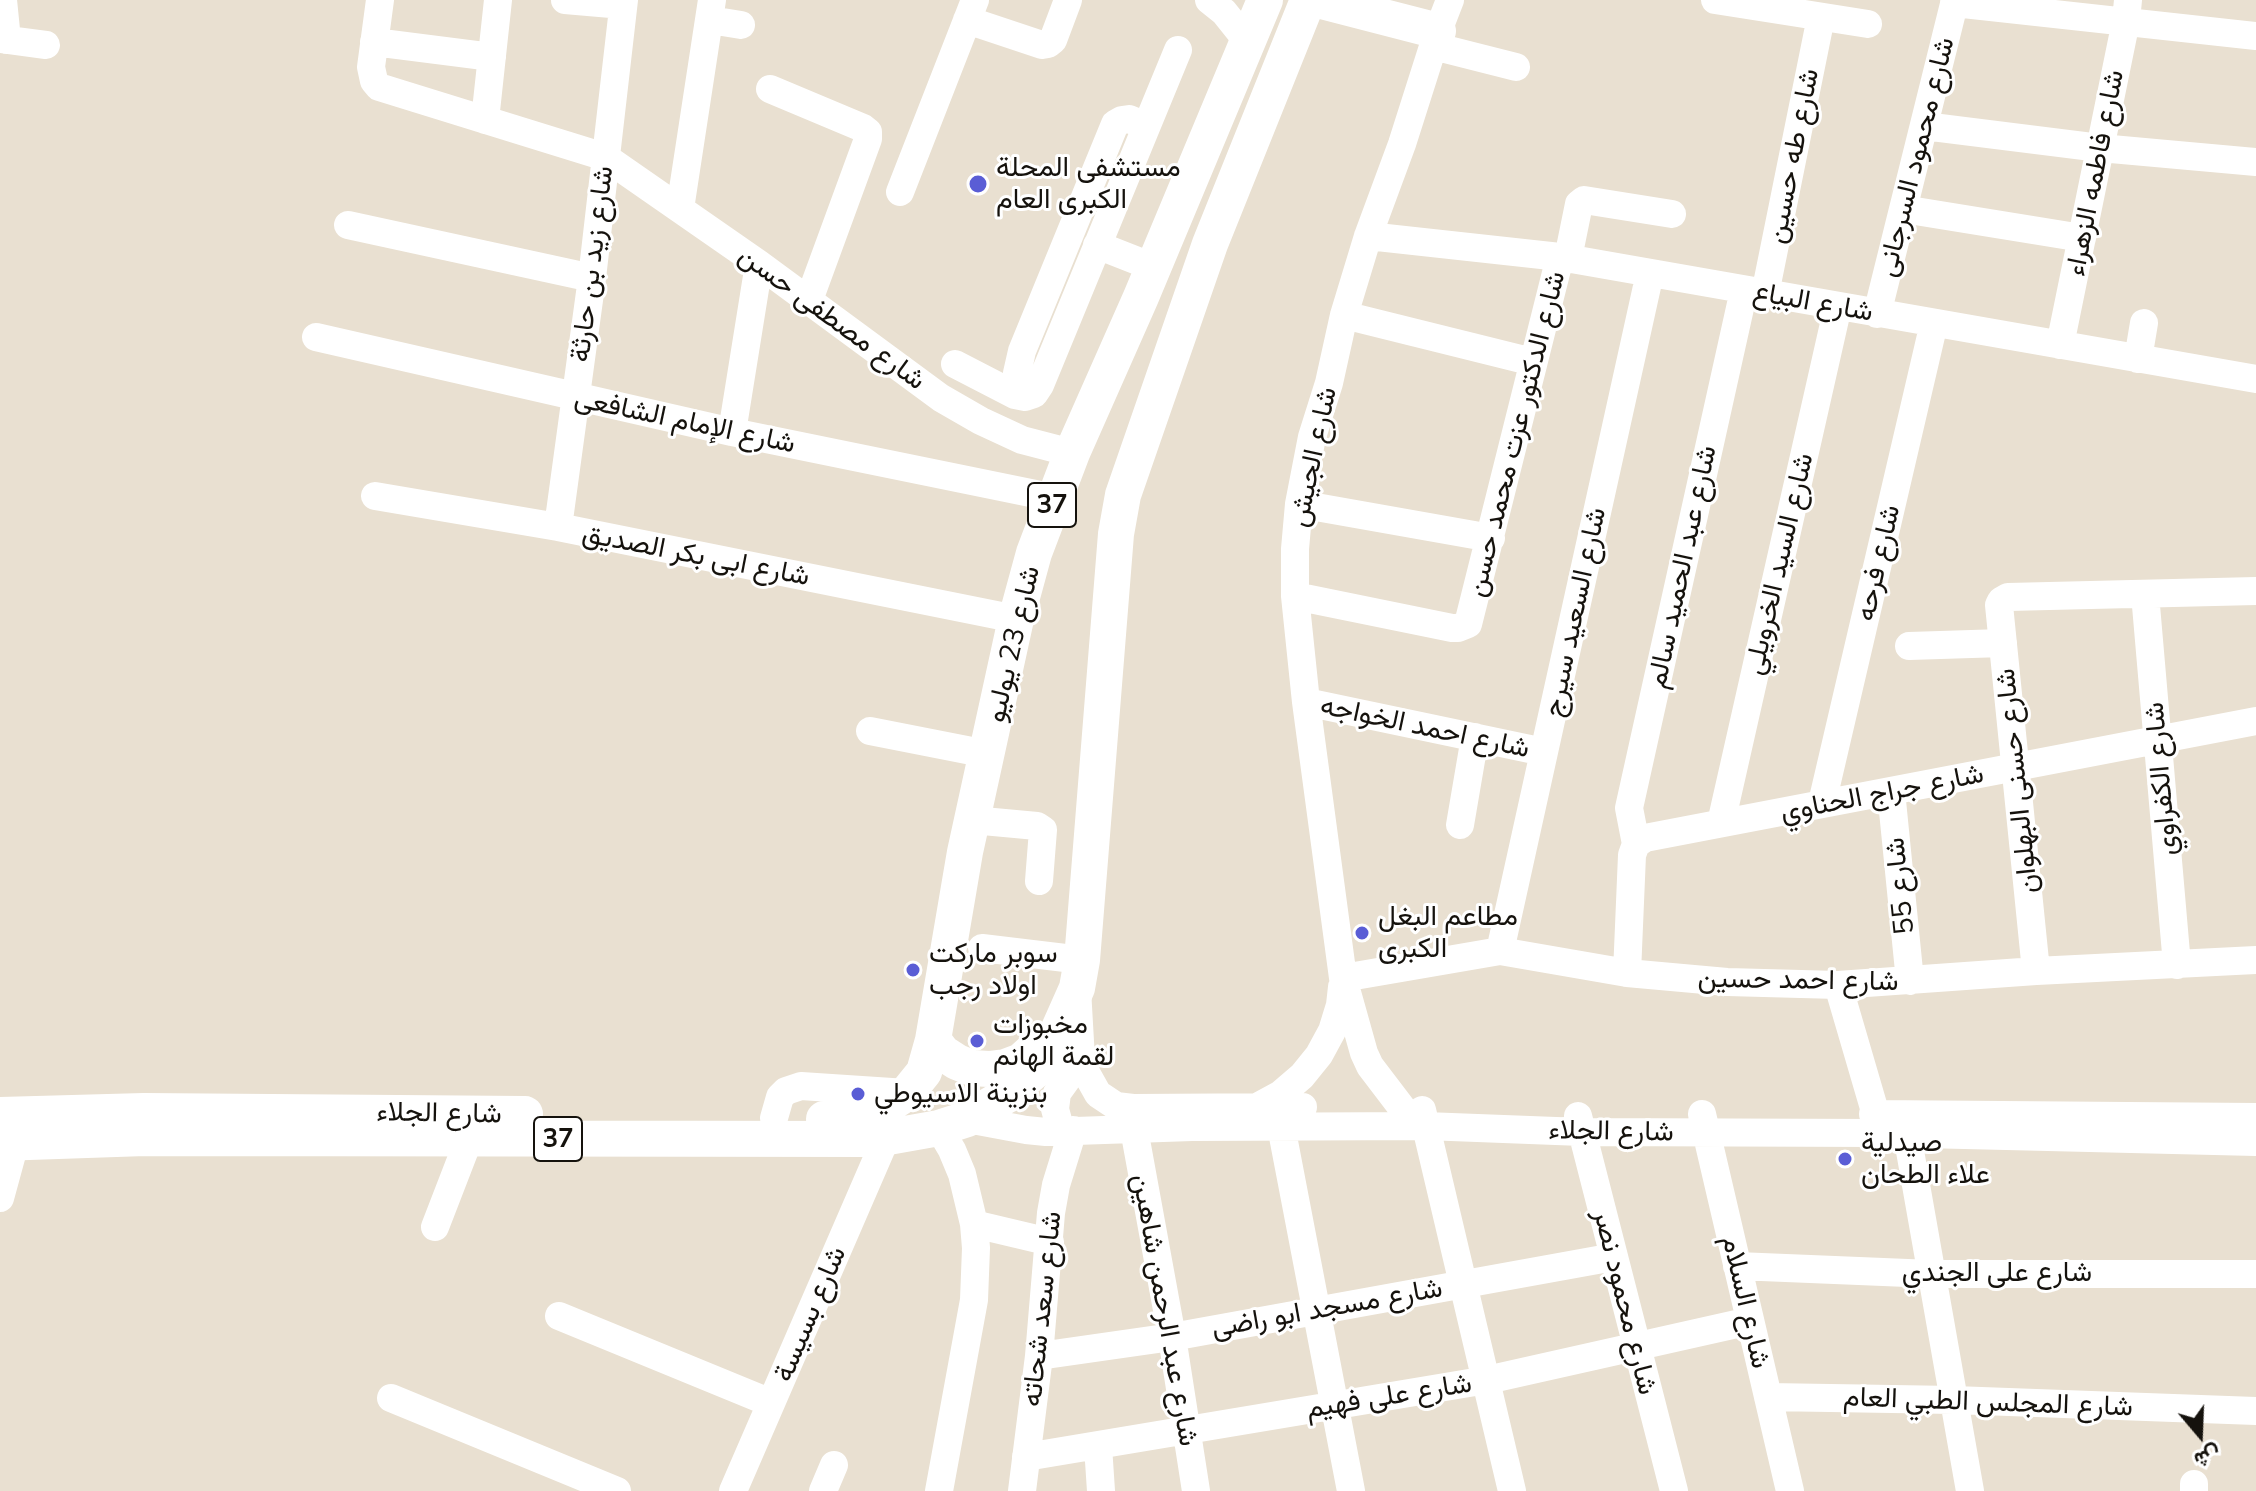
<!DOCTYPE html>
<meta charset="utf-8">
<style>
body{margin:0}
#map{position:relative;width:2256px;height:1491px;overflow:hidden;background:#e9e0d1;font-family:Mulish,Vazirmatn,sans-serif}
canvas{display:block}
.north{position:absolute;left:2160px;top:1395px;width:80px;height:80px;-webkit-text-stroke:6px #fff;paint-order:stroke;rotate:161deg;font-size:22px;font-weight:700;line-height:32px;text-align:center;color:#15120d}
.north::after{content:'';display:block;margin:auto;width:28px;height:36px;background:#15120d;clip-path:polygon(50% 0,100% 100%,50% 72%,0 100%)}
</style>
<div id="map">
<canvas width="2256" height="1491"></canvas>
<div class="north">ش</div>
</div>
<script>
const context = document.querySelector('canvas').getContext('2d');
context.lineJoin = 'round';
function toPath(rows) {
  const path = new Path2D();
  for (const r of rows) {
    path.moveTo(r[0], r[1]);
    for (let i = 2; i < r.length; i += 2) path.lineTo(r[i], r[i + 1]);
  }
  return path;
}
function trace(path, color, width, dash) {
  context.strokeStyle = color;
  context.lineWidth = width;
  context.lineCap = dash ? 'butt' : 'round';
  context.setLineDash(dash || []);
  context.stroke(path);
}
function write(font, color, halo, rows, align = 'center') {
  context.font = font + ' Mulish,Vazirmatn,sans-serif';
  context.lineWidth = 6;
  context.setLineDash([]);
  context.textBaseline = 'middle';
  context.strokeStyle = halo;
  context.fillStyle = color;
  for (const [text, x, y, turn = 0] of rows) {
    context.save();
    context.translate(x, y);
    context.rotate((+turn || 0) * Math.PI / 180);
    context.textAlign = isNaN(turn) ? turn : align;
    if (halo) context.strokeText(text, 0, 0);
    context.fillText(text, 0, 0);
    context.restore();
  }
}
const minor = toPath([
 [3,0,7,40],
 [380,0,371,67,374,81,379,87,605,157,759,264,941,398,981,421,1022,440,1072,453],
 [565,0,623,5],
 [1209,0,1224,12,1248,42],
 [1715,0,1868,24],
 [1954,3,2256,36],
 [710,20,741,25],
 [967,20,1042,45,1048,44,1053,40,1068,0],
 [0,39,46,45],
 [374,42,492,57],
 [1433,46,1516,67],
 [770,89,863,128,868,132,868,139,809,300],
 [485,120,498,0],
 [1924,126,2100,148,2256,162],
 [900,192,975,0],
 [680,209,712,0],
 [1903,209,2082,238],
 [348,225,592,278],
 [1368,236,1560,257,2256,379],
 [1097,245,1153,267],
 [1568,258,1579,204,1584,200,1672,214],
 [1765,294,1821,17],
 [1877,314,1955,0],
 [1344,315,1533,362],
 [316,337,732,432,1055,498],
 [2060,345,2126,21,2128,0],
 [2138,359,2144,323],
 [955,364,1015,395,1025,397,1034,394,1040,385,1178,50],
 [1015,395,1017,373,1022,351,1115,124,1122,120,1129,119,1146,126],
 [732,432,759,264],
 [375,496,558,527,1016,619],
 [1299,504,1491,538],
 [558,527,592,278,624,0],
 [2145,594,2177,965],
 [1295,596,1452,628,1458,628,1468,624,1560,257],
 [1909,646,2003,643],
 [1306,702,1544,752],
 [870,731,987,754],
 [1891,791,1910,981],
 [1822,803,1934,323],
 [972,820,1037,826,1043,830,1039,881],
 [1721,823,1838,306],
 [1460,825,1475,737],
 [1636,844,1629,808,1744,290],
 [982,948,1082,960],
 [1500,951,1650,273],
 [2036,971,1999,605,2001,601,2008,597,2256,591],
 [1627,973,1632,855,1636,844,1645,838,2256,721],
 [1343,978,1500,951,1627,973,1727,982,1838,985,2036,971,2256,960],
 [1838,985,1881,1132],
 [1077,989,1081,1059,1084,1069,1098,1094,1116,1106,1133,1108,1303,1107],
 [1257,1107,1281,1094,1302,1076,1319,1055,1332,1031,1340,1005,1342,987],
 [1402,1108,1370,1066,1364,1053,1343,978,1306,702,1295,596,1295,549,1299,504,1312,437,1329,383,1344,315,1368,236,1402,144,1438,31,1450,0],
 [1422,1110,1512,1491],
 [1702,1114,1790,1491],
 [1873,1114,2256,1117],
 [1578,1116,1674,1491],
 [774,1118,780,1097,786,1091,801,1086,907,1093],
 [967,1119,1026,1130,1046,1132,1192,1127,1425,1126,1582,1132,1881,1133,2256,1142],
 [1281,1126,1351,1491],
 [939,1128,952,1150,962,1174,974,1224,976,1248,974,1300,939,1491],
 [1134,1129,1172,1337,1196,1491],
 [1063,1130,1059,1124,1055,1109,1057,1093,1070,1075,1084,1069],
 [1907,1134,1970,1491],
 [0,1198,15,1143],
 [974,1224,1050,1242],
 [435,1227,469,1139],
 [1737,1266,1932,1274,2256,1274],
 [559,1316,771,1403],
 [1039,1356,1172,1337,1614,1257],
 [1768,1397,1954,1400,2256,1411],
 [391,1398,617,1491],
 [1098,1446,1101,1491],
 [1026,1457,1487,1380,1750,1321],
 [2194,1484,2194,1491],
 [733,1491,886,1138],
 [823,1491,834,1465],
 [1022,1491,1039,1356,1051,1213,1056,1185,1073,1130]
]);
const major = toPath([
 [1318,0,1438,31],
 [933,1040,943,1053,957,1062,972,1068,989,1069,1005,1067,1021,1061,1042,1042],
 [0,1115,144,1111,525,1114],
 [824,1119,851,1119,868,1115,887,1106,907,1093,924,1072,933,1040,965,852,1016,619,1034,553,1072,453,1141,297,1265,0],
 [0,1143,145,1138,877,1139,939,1128,967,1119,1007,1095,1037,1069,1049,1051,1077,988,1082,960,1116,534,1123,495,1210,244,1308,0]
]);
const markers = [
 [978,184,10,"#5a5dd5"],
 [1362,933,8,"#5a5dd5"],
 [913,970,8,"#5a5dd5"],
 [977,1041,8,"#5a5dd5"],
 [858,1094,8,"#5a5dd5"],
 [1845,1159,8,"#5a5dd5"]
];
const shields = [
 [1052,505,48],
 [558,1139,48]
];
const shieldNames = [
 ["37",1052,505],
 ["37",558,1139]
];
const streetNames = [
 ["شارع طه حسين",1793,156,-79],
 ["شارع محمود السرجانى",1916,157,-76],
 ["شارع فاطمه الزهراء",2095,173,-79],
 ["شارع زيد بن حارثة",592,264,-83],
 ["شارع البياع",1813,302,10],
 ["شارع مصطفى حسن",832,318,36],
 ["شارع الإمام الشافعى",685,421,12],
 ["شارع الدكتور عزت محمد حسن",1516,434,-76],
 ["شارع الجيش",1313,457,-78],
 ["شارع ابى بكر الصديق",696,555,11],
 ["شارع فرحه",1878,563,-77],
 ["شارع السيد الخرويلي",1779,564,-77],
 ["شارع عبد الحميد سالم",1682,567,-78],
 ["شارع السعيد سيرج",1575,612,-78],
 ["شارع 23 يوليو",1013,644,-77],
 ["شارع احمد الخواجه",1425,727,12],
 ["شارع الكفراوي",2161,779,-95],
 ["شارع حسنى البهلوان",2017,781,-96],
 ["شارع جراج الحناوي",1882,793,-11],
 ["شارع 55",1900,886,-96],
 ["شارع احمد حسين",1798,980,1],
 ["شارع الجلاء",439,1113,1],
 ["شارع الجلاء",1611,1131,1],
 ["شارع على الجندي",1997,1273],
 ["شارع محمود نصر",1625,1302,76],
 ["شارع السلام",1746,1302,77],
 ["شارع مسجد ابو راضى",1327,1308,-10],
 ["شارع سعد شحاته",1042,1309,-84],
 ["شارع عبد الرحمن شاهين",1165,1310,80],
 ["شارع بسيسة",810,1314,-67],
 ["شارع على فهيم",1389,1396,-9],
 ["شارع المجلس الطبي العام",1988,1402,2]
];
const poiNames = [
 ["مستشفى المحلة",996,168],
 ["الكبرى العام",996,200],
 ["مطاعم البغل",1378,917],
 ["الكبرى",1378,949],
 ["سوبر ماركت",929,954],
 ["اولاد رجب",929,986],
 ["مخبوزات",993,1025],
 ["لقمة الهانم",993,1057],
 ["بنزينة الاسيوطي",874,1094],
 ["صيدلية",1861,1143],
 ["علاء الطحان",1861,1175]
];
trace(minor, '#fff', 28);
trace(major, '#fff', 36);
for (const [x, y, r, color] of markers) {
  const dot = new Path2D();
  dot.arc(x, y, r, 0, 2 * Math.PI);
  context.fillStyle = color;
  context.fill(dot);
  trace(dot, '#fff', 3);
}
for (const [x, y, w] of shields) {
  const box = new Path2D();
  box.roundRect(x - w / 2, y - 22, w, 44, 6);
  context.fillStyle = '#fff';
  context.fill(box);
  trace(box, '#15120d', 2);
}
write('bold 26px', '#15120d', null, shieldNames);
write('28px', '#15120d', '#fff', streetNames);
write('28px', '#15120d', '#fff', poiNames, 'left');
</script>
